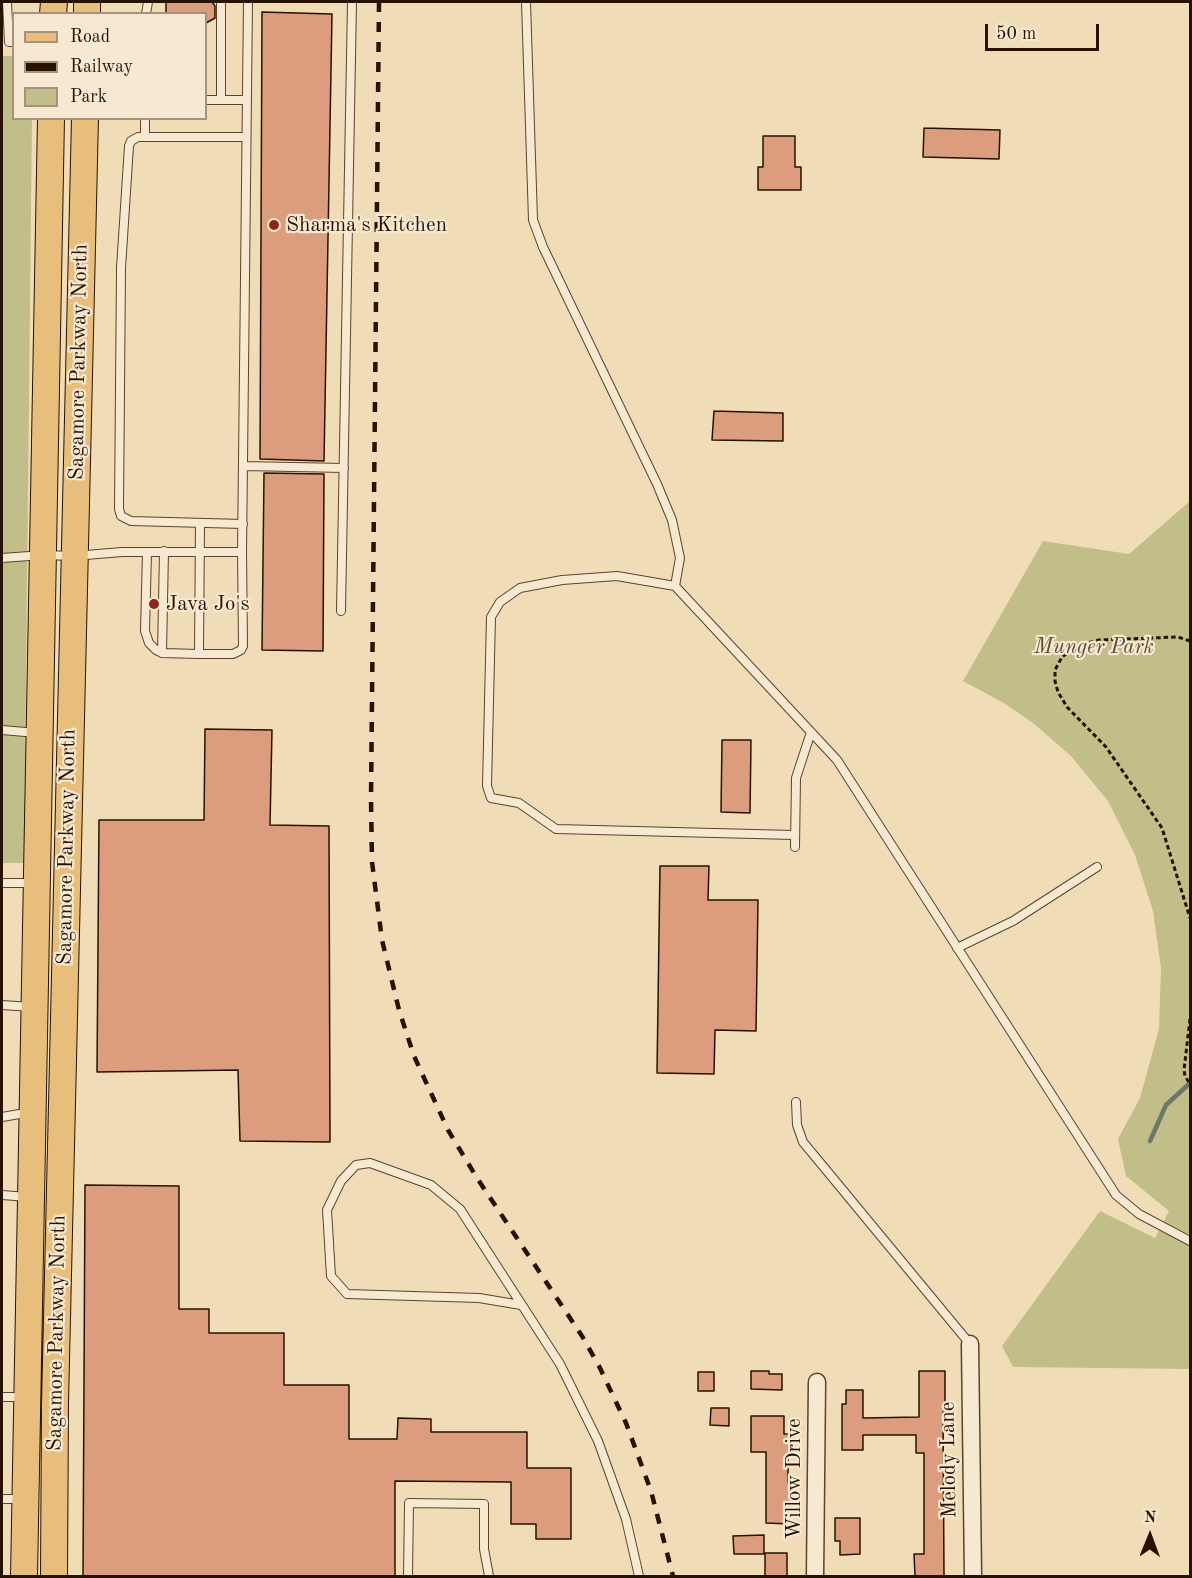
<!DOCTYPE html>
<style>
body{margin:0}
#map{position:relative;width:1192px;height:1578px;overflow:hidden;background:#f1dcb8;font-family:"Old Standard TT",serif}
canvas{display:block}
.frame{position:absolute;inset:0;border:3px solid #271200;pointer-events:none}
.legend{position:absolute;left:12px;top:12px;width:195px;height:108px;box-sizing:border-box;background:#f6e8d1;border:2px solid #a3927d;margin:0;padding:8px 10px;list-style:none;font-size:18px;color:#271200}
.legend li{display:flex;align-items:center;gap:12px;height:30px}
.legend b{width:30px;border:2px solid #a3927d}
.north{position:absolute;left:1120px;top:1506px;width:60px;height:60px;-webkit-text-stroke:4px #f6e8d1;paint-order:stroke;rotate:1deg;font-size:16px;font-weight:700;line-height:24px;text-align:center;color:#271200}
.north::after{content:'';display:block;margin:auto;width:21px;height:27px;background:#271200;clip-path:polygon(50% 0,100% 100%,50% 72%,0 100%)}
.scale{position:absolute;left:985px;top:24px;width:114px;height:27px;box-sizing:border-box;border:3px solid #271200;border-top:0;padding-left:8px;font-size:18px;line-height:21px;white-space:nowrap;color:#271200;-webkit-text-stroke:4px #f6e8d1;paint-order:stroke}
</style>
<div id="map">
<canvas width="1192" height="1578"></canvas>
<div class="frame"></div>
<ul class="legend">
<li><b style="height:8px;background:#e8be7c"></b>Road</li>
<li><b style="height:8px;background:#271200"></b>Railway</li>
<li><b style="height:16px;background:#c1be8a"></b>Park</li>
</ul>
<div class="north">N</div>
<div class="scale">50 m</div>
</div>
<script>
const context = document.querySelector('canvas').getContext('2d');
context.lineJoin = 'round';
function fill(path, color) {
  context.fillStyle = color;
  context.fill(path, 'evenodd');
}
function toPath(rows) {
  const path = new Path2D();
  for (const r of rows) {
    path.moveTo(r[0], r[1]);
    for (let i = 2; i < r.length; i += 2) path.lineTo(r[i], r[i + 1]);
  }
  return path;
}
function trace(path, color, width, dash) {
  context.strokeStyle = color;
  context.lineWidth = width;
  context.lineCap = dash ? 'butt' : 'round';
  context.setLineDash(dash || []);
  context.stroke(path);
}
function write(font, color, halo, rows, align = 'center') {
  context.font = font + ' "Old Standard TT",serif';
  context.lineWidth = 4.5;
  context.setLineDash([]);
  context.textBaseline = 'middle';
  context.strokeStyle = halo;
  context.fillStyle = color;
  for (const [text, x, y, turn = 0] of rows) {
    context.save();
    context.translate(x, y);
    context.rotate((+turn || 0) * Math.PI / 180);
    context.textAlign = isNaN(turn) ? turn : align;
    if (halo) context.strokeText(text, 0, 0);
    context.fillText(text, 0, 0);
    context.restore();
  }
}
const green = toPath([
 [2,56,13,56,14,118,32,119,24,863,2,863],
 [1190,501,1190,1369,1013,1367,1002,1346,1100,1211,1155,1238,1169,1211,1126,1176,1118,1139,1140,1098,1159,1029,1161,968,1153,911,1135,855,1108,801,1071,756,1033,723,1004,703,963,681,1043,541,1129,554]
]);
const stream = toPath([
 [1150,1141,1166,1105,1190,1083]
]);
const building = toPath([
 [166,2,212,2,215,6,215,18,206,23,206,14,166,14,166,2],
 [262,12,332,14,324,461,260,459,262,12],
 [924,128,1000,130,999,159,923,157,924,128],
 [763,136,795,136,795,167,801,167,801,190,758,190,758,167,763,167,763,136],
 [714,411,783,413,783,441,712,440,714,411],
 [264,473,324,474,323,651,262,650,264,473],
 [205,729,272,730,270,825,329,826,330,1142,240,1141,238,1070,97,1072,99,820,204,820,205,729],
 [722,740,751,740,750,813,721,812,722,740],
 [660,866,709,866,708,900,758,900,756,1031,715,1030,714,1074,657,1073,660,866],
 [85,1185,179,1186,179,1309,209,1309,209,1333,284,1333,284,1385,349,1385,349,1439,397,1439,398,1418,431,1419,431,1432,527,1432,527,1468,571,1468,571,1539,536,1539,536,1524,511,1524,511,1482,395,1481,395,1576,83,1576,85,1185],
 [751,1371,769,1371,769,1374,782,1374,782,1390,751,1389,751,1371],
 [919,1371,945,1371,945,1412,943,1412,944,1576,915,1576,914,1554,924,1554,924,1453,916,1453,916,1435,863,1435,863,1450,842,1450,842,1404,846,1404,846,1390,863,1390,863,1418,919,1417,919,1371],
 [698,1372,714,1372,714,1391,698,1391,698,1372],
 [711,1408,729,1408,729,1426,710,1425,711,1408],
 [751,1416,784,1416,784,1434,793,1434,793,1453,788,1453,788,1483,791,1483,790,1524,766,1523,766,1452,751,1452,751,1416],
 [835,1518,860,1518,860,1554,840,1555,840,1541,835,1541,835,1518],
 [764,1535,764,1554,734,1554,733,1536,764,1535],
 [765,1553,787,1553,787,1576,765,1576,765,1553]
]);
const path = toPath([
 [1190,641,1178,637,1099,640,1077,646,1062,657,1055,670,1055,681,1058,692,1067,707,1106,747,1162,828,1190,918],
 [1190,1019,1184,1070,1185,1076,1190,1084]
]);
const service = toPath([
 [7,2,9,42,14,42],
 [526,2,533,220,543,247,657,484,672,520,680,558,675,586],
 [146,14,148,2],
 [206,100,247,100],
 [221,100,221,2],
 [145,137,145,118],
 [243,466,344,468],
 [200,523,199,654,233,654,241,650,243,646,242,552],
 [243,524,131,521,121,516,119,509,121,268,129,146,131,141,138,137,246,137],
 [164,551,162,653,199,654],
 [147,552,145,631,149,643,156,650,162,653],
 [2,558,43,555,74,556,122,552,242,552,248,2],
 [341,611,352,2],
 [2,730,37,733],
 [794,835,556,829,519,803,491,798,487,786,491,617,500,602,520,588,562,580,617,576,675,586,837,760,1116,1195,1139,1214,1190,1241],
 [795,847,796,778,811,732],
 [2,883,34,883],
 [957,948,1013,921,1097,867],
 [2,1005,31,1007],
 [796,1102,797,1125,803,1142,970,1344],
 [2,1117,31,1112],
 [2,1195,28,1197],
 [521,1305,479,1298,347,1294,331,1276,327,1210,341,1181,356,1165,370,1163,431,1185,460,1209,560,1364,598,1441,626,1519,639,1576],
 [2,1397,24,1397],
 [2,1499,22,1499],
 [408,1576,409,1503,484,1504,484,1549,489,1576]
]);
const minor = toPath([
 [970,1344,973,1576],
 [815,1576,817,1382]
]);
const primary = toPath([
 [53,14,54,2],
 [87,14,87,2],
 [24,1576,51,118],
 [54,1576,55,1403,85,118]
]);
const rail = toPath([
 [379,2,371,799,372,862,382,940,399,1010,414,1056,448,1130,477,1178,582,1336,599,1366,626,1423,651,1491,673,1576]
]);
const markers = [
 [274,225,6,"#8f2418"],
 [154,604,6,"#8f2418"]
];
const poiNames = [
 ["Sharma's Kitchen",286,225],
 ["Java Jo's",166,604]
];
const streetNames = [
 ["Sagamore Parkway North",79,362,-89],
 ["Sagamore Parkway North",67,847,-89],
 ["Sagamore Parkway North",57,1333,-89],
 ["Melody Lane",949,1460,-91],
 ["Willow Drive",794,1479,-90]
];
const parkNames = [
 ["Munger Park",1094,647]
];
fill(green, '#c1be8a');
trace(stream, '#6d776a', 4.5);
fill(building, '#dc9d7f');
trace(building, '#271200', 1.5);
trace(service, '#5a442e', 10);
trace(minor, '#5a442e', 19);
trace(primary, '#271200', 28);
trace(path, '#271200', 3, [4.5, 3]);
trace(service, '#f6e8d1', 8);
trace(minor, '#f6e8d1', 16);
trace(primary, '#e8be7c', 26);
trace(rail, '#271200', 4.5, [10, 10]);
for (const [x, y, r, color] of markers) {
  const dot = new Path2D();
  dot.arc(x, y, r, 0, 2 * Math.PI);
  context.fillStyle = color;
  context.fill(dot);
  trace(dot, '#f6e8d1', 2);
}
write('21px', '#271200', '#f6e8d1', poiNames, 'left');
write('21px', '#271200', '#f6e8d1', streetNames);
write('italic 21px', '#5d4e30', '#f6e8d1', parkNames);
</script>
